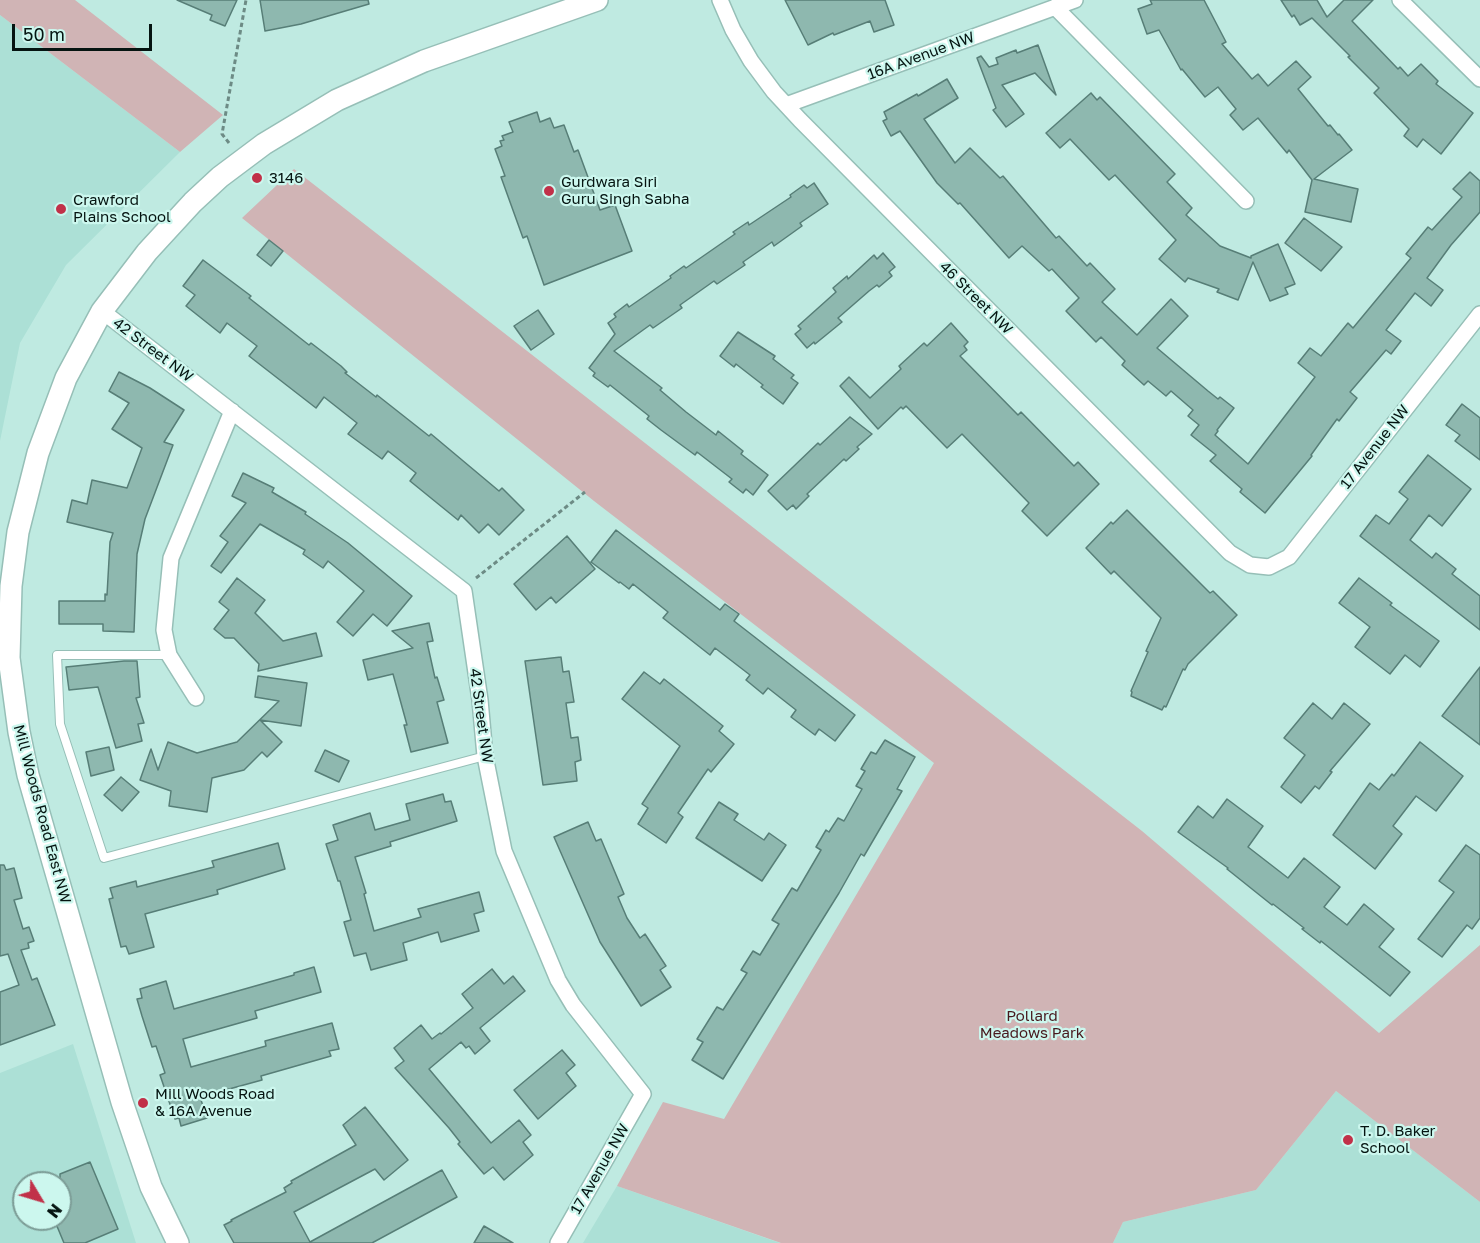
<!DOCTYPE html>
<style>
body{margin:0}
#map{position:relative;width:1480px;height:1243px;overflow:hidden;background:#bfeae1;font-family:"Golos Text",sans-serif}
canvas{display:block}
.north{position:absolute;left:12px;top:1171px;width:60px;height:60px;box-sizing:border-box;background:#ccf7ee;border:2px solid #7c9c96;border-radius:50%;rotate:128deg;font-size:16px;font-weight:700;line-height:24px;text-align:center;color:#051411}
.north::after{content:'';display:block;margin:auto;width:21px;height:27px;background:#c13149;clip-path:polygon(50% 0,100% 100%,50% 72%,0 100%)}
.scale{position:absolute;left:12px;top:24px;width:140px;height:27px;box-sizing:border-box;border:3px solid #051411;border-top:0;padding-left:8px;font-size:18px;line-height:21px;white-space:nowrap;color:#051411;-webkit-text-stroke:4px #ccf7ee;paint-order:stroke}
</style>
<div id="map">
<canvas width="1480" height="1243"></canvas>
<div class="north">N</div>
<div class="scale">50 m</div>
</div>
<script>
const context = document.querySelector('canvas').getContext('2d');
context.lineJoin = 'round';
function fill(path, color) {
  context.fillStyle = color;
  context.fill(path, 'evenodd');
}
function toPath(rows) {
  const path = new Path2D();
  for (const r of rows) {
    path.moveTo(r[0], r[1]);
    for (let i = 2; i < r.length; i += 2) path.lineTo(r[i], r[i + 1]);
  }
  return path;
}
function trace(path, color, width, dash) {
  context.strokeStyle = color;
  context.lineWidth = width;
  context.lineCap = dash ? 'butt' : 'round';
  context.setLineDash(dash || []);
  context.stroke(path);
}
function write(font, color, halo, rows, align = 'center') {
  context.font = font + ' "Golos Text",sans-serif';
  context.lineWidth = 4.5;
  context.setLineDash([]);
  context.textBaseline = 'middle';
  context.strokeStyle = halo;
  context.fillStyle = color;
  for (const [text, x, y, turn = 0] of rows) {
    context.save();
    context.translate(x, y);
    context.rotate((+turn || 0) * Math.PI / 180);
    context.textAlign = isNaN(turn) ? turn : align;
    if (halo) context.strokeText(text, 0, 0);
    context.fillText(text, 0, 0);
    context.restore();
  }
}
const built = toPath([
 [0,15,180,152,66,265,20,343,0,441],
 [73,1044,136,1243,0,1243,0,1073],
 [24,1183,60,1183,60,1219,24,1219],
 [1336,1091,1480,1202,1480,1243,1113,1243,1123,1222,1256,1190],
 [617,1186,780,1243,583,1243]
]);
const green = toPath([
 [0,0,75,0,223,115,180,152,0,15],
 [294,169,1142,831,1379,1033,1480,945,1480,1202,1336,1091,1256,1190,1123,1222,1113,1243,781,1243,617,1186,663,1102,724,1119,934,763,594,501,242,218]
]);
const building = toPath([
 [177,0,237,0,225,26,210,20,212,15,177,0],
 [260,0,368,0,369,4,301,24,265,31,260,0],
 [785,0,885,0,894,25,874,32,870,21,834,35,833,33,808,45,785,0],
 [1150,0,1204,0,1226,42,1222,44,1252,79,1258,74,1268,86,1296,61,1311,77,1298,89,1328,126,1330,125,1338,135,1339,134,1352,150,1314,179,1358,189,1351,222,1305,212,1312,180,1289,150,1287,153,1258,118,1243,130,1230,115,1236,109,1218,87,1205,97,1182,69,1181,70,1159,30,1147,34,1138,9,1152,4,1150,0],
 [1281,0,1317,0,1327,17,1344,0,1373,0,1352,21,1398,69,1400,67,1408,76,1421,64,1438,81,1436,84,1473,113,1441,154,1423,139,1417,147,1404,136,1409,129,1374,93,1379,88,1348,57,1350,56,1312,18,1300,25,1294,15,1292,17,1281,0],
 [1038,45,1056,95,1035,73,1002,85,1024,114,1006,127,993,110,996,108,977,58,981,56,989,67,998,64,996,58,1016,50,1017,53,1038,45],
 [947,79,958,98,924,119,955,163,970,148,1000,178,1003,176,1056,238,1059,236,1087,266,1090,263,1115,289,1102,302,1137,335,1171,299,1188,316,1157,348,1208,391,1218,399,1220,397,1234,408,1217,430,1218,431,1215,435,1248,464,1315,377,1298,363,1310,348,1321,356,1348,323,1353,328,1411,258,1406,254,1428,227,1432,230,1462,197,1453,189,1470,172,1480,181,1480,212,1451,245,1427,278,1443,290,1431,306,1415,293,1386,330,1401,341,1391,354,1386,350,1350,392,1357,398,1339,421,1337,419,1311,455,1312,456,1265,513,1240,492,1242,489,1210,461,1216,455,1191,435,1199,425,1188,416,1193,410,1171,391,1166,396,1148,381,1144,385,1122,365,1125,361,1101,337,1096,342,1066,311,1079,298,1052,269,1049,271,1022,246,1009,258,960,203,958,204,937,183,900,131,891,136,883,121,887,119,884,112,917,94,918,96,947,79],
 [1091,93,1097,100,1100,97,1175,174,1167,182,1192,208,1186,215,1220,246,1251,258,1251,256,1278,244,1295,284,1285,288,1288,294,1270,301,1253,262,1238,300,1217,292,1219,289,1188,278,1185,282,1159,259,1176,240,1115,175,1109,180,1070,139,1060,148,1046,133,1091,93],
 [537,112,540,122,550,118,554,128,564,125,574,152,578,150,600,210,615,205,632,251,544,285,527,236,523,238,501,177,505,176,495,149,502,146,500,141,504,140,502,136,513,132,509,122,537,112],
 [814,183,828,204,800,223,802,226,774,246,772,242,743,262,745,265,717,284,714,281,680,305,682,308,653,328,650,325,614,351,662,388,660,390,686,412,716,435,718,431,743,451,741,454,768,475,753,495,746,489,743,493,729,482,732,479,719,469,697,452,695,455,661,430,647,419,649,416,610,385,608,387,593,376,595,373,589,368,615,334,608,323,616,317,614,314,627,304,629,307,671,278,670,276,684,266,686,268,735,234,733,232,748,222,749,225,791,197,790,195,804,185,807,188,814,183],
 [1304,218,1342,247,1321,271,1285,243,1304,218],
 [269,240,283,251,271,266,257,255,269,240],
 [883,253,895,267,889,272,892,276,879,287,877,285,869,291,838,318,842,322,815,344,814,342,807,348,795,334,801,329,798,326,836,292,833,288,847,276,848,279,874,255,877,259,883,253],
 [203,260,251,296,249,298,309,345,311,343,341,366,347,372,345,373,376,397,377,395,429,436,431,434,499,491,502,488,524,510,499,535,488,524,479,533,461,515,458,520,410,481,416,473,388,451,382,459,348,434,357,423,324,397,316,408,249,356,257,346,227,323,220,333,186,306,195,295,183,286,203,260],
 [538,310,554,334,531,350,514,326,538,310],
 [951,323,968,342,964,346,967,350,960,356,1018,415,1021,412,1074,466,1078,462,1099,484,1047,536,1022,511,1029,503,962,434,947,448,906,406,903,409,901,407,878,429,840,386,849,377,870,398,901,369,899,366,924,343,927,346,951,323],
 [738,332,775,356,773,359,794,375,791,378,798,383,783,404,761,387,763,385,736,364,734,367,720,356,738,332],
 [119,372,150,388,184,410,164,442,173,445,145,519,137,554,134,632,103,631,103,624,59,624,59,601,105,601,105,594,107,595,110,542,113,533,67,522,72,500,87,504,92,480,127,488,142,448,112,429,129,403,109,391,119,372],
 [1462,404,1480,418,1480,460,1455,441,1460,435,1446,425,1462,404],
 [850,417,872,434,857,447,859,449,846,461,844,459,807,494,809,496,796,509,793,505,787,510,768,491,818,443,820,445,850,417],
 [1428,455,1471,489,1442,526,1429,515,1410,540,1432,558,1436,553,1456,569,1452,574,1480,596,1480,630,1360,536,1376,515,1389,524,1408,499,1399,492,1428,455],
 [243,473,274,488,272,492,306,512,305,514,348,543,412,596,387,626,373,614,353,636,337,622,364,591,328,561,323,568,303,554,305,550,260,524,221,573,211,566,228,542,220,536,246,503,232,496,243,473],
 [1127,510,1210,593,1213,591,1237,615,1188,664,1185,670,1183,669,1166,707,1164,706,1162,710,1131,696,1132,692,1131,691,1148,652,1146,651,1161,618,1114,571,1111,574,1086,548,1111,522,1113,524,1127,510],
 [616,530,720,610,725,604,739,614,734,621,855,715,835,741,819,729,815,735,791,717,796,710,768,688,763,694,746,680,750,675,715,648,710,655,663,618,668,612,633,584,629,589,620,582,619,583,591,562,616,530],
 [567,536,595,569,556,603,551,597,536,610,514,584,567,536],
 [237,578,265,600,255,613,283,641,316,633,322,656,258,671,259,664,234,638,225,638,214,629,229,610,219,602,237,578],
 [1359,578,1392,603,1390,605,1439,641,1420,667,1405,655,1390,674,1355,647,1370,627,1339,603,1359,578],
 [429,623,433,641,427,642,435,678,437,677,444,700,437,702,448,743,411,752,404,725,407,725,393,674,368,680,363,660,413,648,392,631,429,623],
 [561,657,563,672,569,671,574,702,566,703,571,738,578,737,581,760,575,762,577,781,543,785,525,661,561,657],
 [124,661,137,661,140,697,136,698,144,723,138,724,142,741,116,748,98,687,69,690,66,667,124,661],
 [1480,667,1480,745,1442,716,1480,667],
 [644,672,660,684,664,679,693,702,723,726,719,731,734,744,711,772,708,769,678,813,683,817,666,843,638,824,648,808,642,804,680,746,622,699,644,672],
 [258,676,307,683,301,726,260,720,282,742,267,757,262,752,244,770,212,778,207,812,169,806,171,791,140,780,151,749,158,770,168,742,197,753,237,742,279,701,255,697,258,676],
 [1313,703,1332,719,1344,703,1370,724,1330,771,1332,772,1319,789,1315,786,1301,803,1281,787,1305,755,1284,738,1313,703],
 [885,740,915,757,897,789,902,791,864,856,861,854,839,893,723,1079,692,1060,703,1042,697,1039,717,1007,723,1010,747,973,741,970,753,951,760,955,779,924,772,920,792,888,797,891,821,850,816,847,826,830,829,832,838,818,844,821,862,789,856,786,865,771,861,769,871,752,876,754,885,740],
 [1420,742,1463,776,1436,811,1416,796,1393,826,1402,834,1375,869,1333,835,1370,783,1379,790,1392,774,1394,776,1420,742],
 [109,747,114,770,91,776,86,752,109,747],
 [325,750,349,761,339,782,315,771,325,750],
 [121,777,139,792,122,811,104,795,121,777],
 [443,794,445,802,451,801,457,821,390,842,391,846,355,857,366,893,364,894,374,931,421,917,418,909,479,892,484,911,474,914,479,931,441,942,438,932,403,943,407,960,371,970,366,953,354,956,344,922,351,920,340,881,338,881,326,844,338,840,333,825,370,813,375,830,410,820,406,804,443,794],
 [1227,799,1263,826,1248,847,1288,878,1304,858,1340,887,1324,907,1347,925,1364,904,1394,929,1379,947,1410,972,1390,996,1321,941,1320,943,1302,929,1304,928,1273,904,1272,905,1227,869,1228,868,1178,832,1198,806,1213,818,1227,799],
 [719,802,738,814,734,820,764,840,769,833,786,845,762,881,696,838,719,802],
 [588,822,596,841,601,839,624,894,618,897,627,918,640,938,645,934,666,966,660,970,671,987,641,1006,600,942,554,837,588,822],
 [278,843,285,869,217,890,218,894,145,914,154,947,129,954,126,946,121,947,109,899,113,898,110,888,136,881,137,887,214,867,212,861,278,843],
 [1466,845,1480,855,1480,918,1472,929,1467,925,1442,957,1418,939,1454,892,1439,881,1466,845],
 [0,865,4,865,6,870,14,868,22,898,14,900,23,929,29,927,34,941,28,943,29,948,21,950,32,980,37,978,55,1025,0,1045,0,992,19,985,8,954,0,956,0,865],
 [314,967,321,992,255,1011,257,1018,183,1039,191,1067,266,1046,265,1041,332,1023,339,1049,329,1051,331,1056,261,1076,262,1080,200,1097,207,1118,181,1126,179,1118,175,1119,160,1075,165,1073,156,1046,152,1047,142,1016,137,999,142,998,140,989,166,981,174,1009,294,975,294,973,314,967],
 [492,969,504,984,513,976,525,991,480,1028,490,1041,475,1054,469,1046,466,1048,461,1042,429,1069,491,1143,519,1120,531,1135,523,1142,533,1155,504,1180,493,1167,484,1174,458,1144,460,1142,449,1128,395,1068,404,1061,394,1048,421,1025,432,1039,440,1033,441,1034,473,1008,462,994,492,969],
 [562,1050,575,1065,566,1073,576,1086,538,1119,514,1090,562,1050],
 [365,1107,408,1160,384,1180,375,1169,294,1212,310,1242,442,1170,457,1197,372,1243,234,1243,224,1225,232,1221,231,1220,286,1192,284,1188,292,1183,291,1181,356,1145,343,1125,365,1107],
 [90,1162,118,1229,85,1243,64,1243,54,1219,60,1219,60,1174,90,1162],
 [484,1226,513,1243,474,1243,484,1226]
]);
const path = toPath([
 [229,143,222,134,246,0],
 [476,578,585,492]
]);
const lane = toPath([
 [169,655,57,655,60,724,104,858,485,756]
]);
const street = toPath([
 [720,0,733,30,751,61,774,92,800,120,1230,553,1250,565,1269,567,1289,557,1480,314],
 [1400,0,1480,79],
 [1055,7,1246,201],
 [786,105,1075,0],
 [102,311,464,591,480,700,485,756,504,851,558,980,573,1005,643,1094,558,1243],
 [196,698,169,655,164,630,171,558,232,411]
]);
const secondary = toPath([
 [178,1243,151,1187,122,1102,28,775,19,732,9,658,11,586,18,532,38,453,66,378,102,311,147,252,193,202,220,177,264,144,337,100,424,61,597,0]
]);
const markers = [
 [257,178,6,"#c13149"],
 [549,191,6,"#c13149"],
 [61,209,6,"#c13149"],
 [143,1103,6,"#c13149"],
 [1348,1140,6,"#c13149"]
];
const streetNames = [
 ["16A Avenue NW",921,56,-20],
 ["46 Street NW",976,298,45],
 ["42 Street NW",153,350,37],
 ["17 Avenue NW",1375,447,-52],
 ["42 Street NW",481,716,82],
 ["Mill Woods Road East NW",42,814,75],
 ["17 Avenue NW",600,1169,-60]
];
const poiNames = [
 ["3146",269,178],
 ["Gurdwara Siri",561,182],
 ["Guru Singh Sabha",561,199],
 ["Crawford",73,200],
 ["Plains School",73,217],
 ["Mill Woods Road",155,1094],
 ["& 16A Avenue",155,1111],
 ["T. D. Baker",1360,1131],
 ["School",1360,1148]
];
const parkNames = [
 ["Pollard",1032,1016],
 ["Meadows Park",1032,1033]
];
fill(built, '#ace0d6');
fill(green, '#d0b4b5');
fill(building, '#8eb8af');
trace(building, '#577e77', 1.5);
trace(lane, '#96bfb7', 10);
trace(street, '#96bfb7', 18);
trace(secondary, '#96bfb7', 24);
trace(path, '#6d8b85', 3, [4.5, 3]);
trace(lane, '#fff', 8);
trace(street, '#fff', 15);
trace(secondary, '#fff', 21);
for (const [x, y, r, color] of markers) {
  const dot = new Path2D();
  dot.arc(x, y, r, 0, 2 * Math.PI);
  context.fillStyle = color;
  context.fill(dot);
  trace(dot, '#ccf7ee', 2);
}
write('15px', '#051411', '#ccf7ee', streetNames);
write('15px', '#051411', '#ccf7ee', poiNames, 'left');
write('15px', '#48181d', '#ccf7ee', parkNames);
</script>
